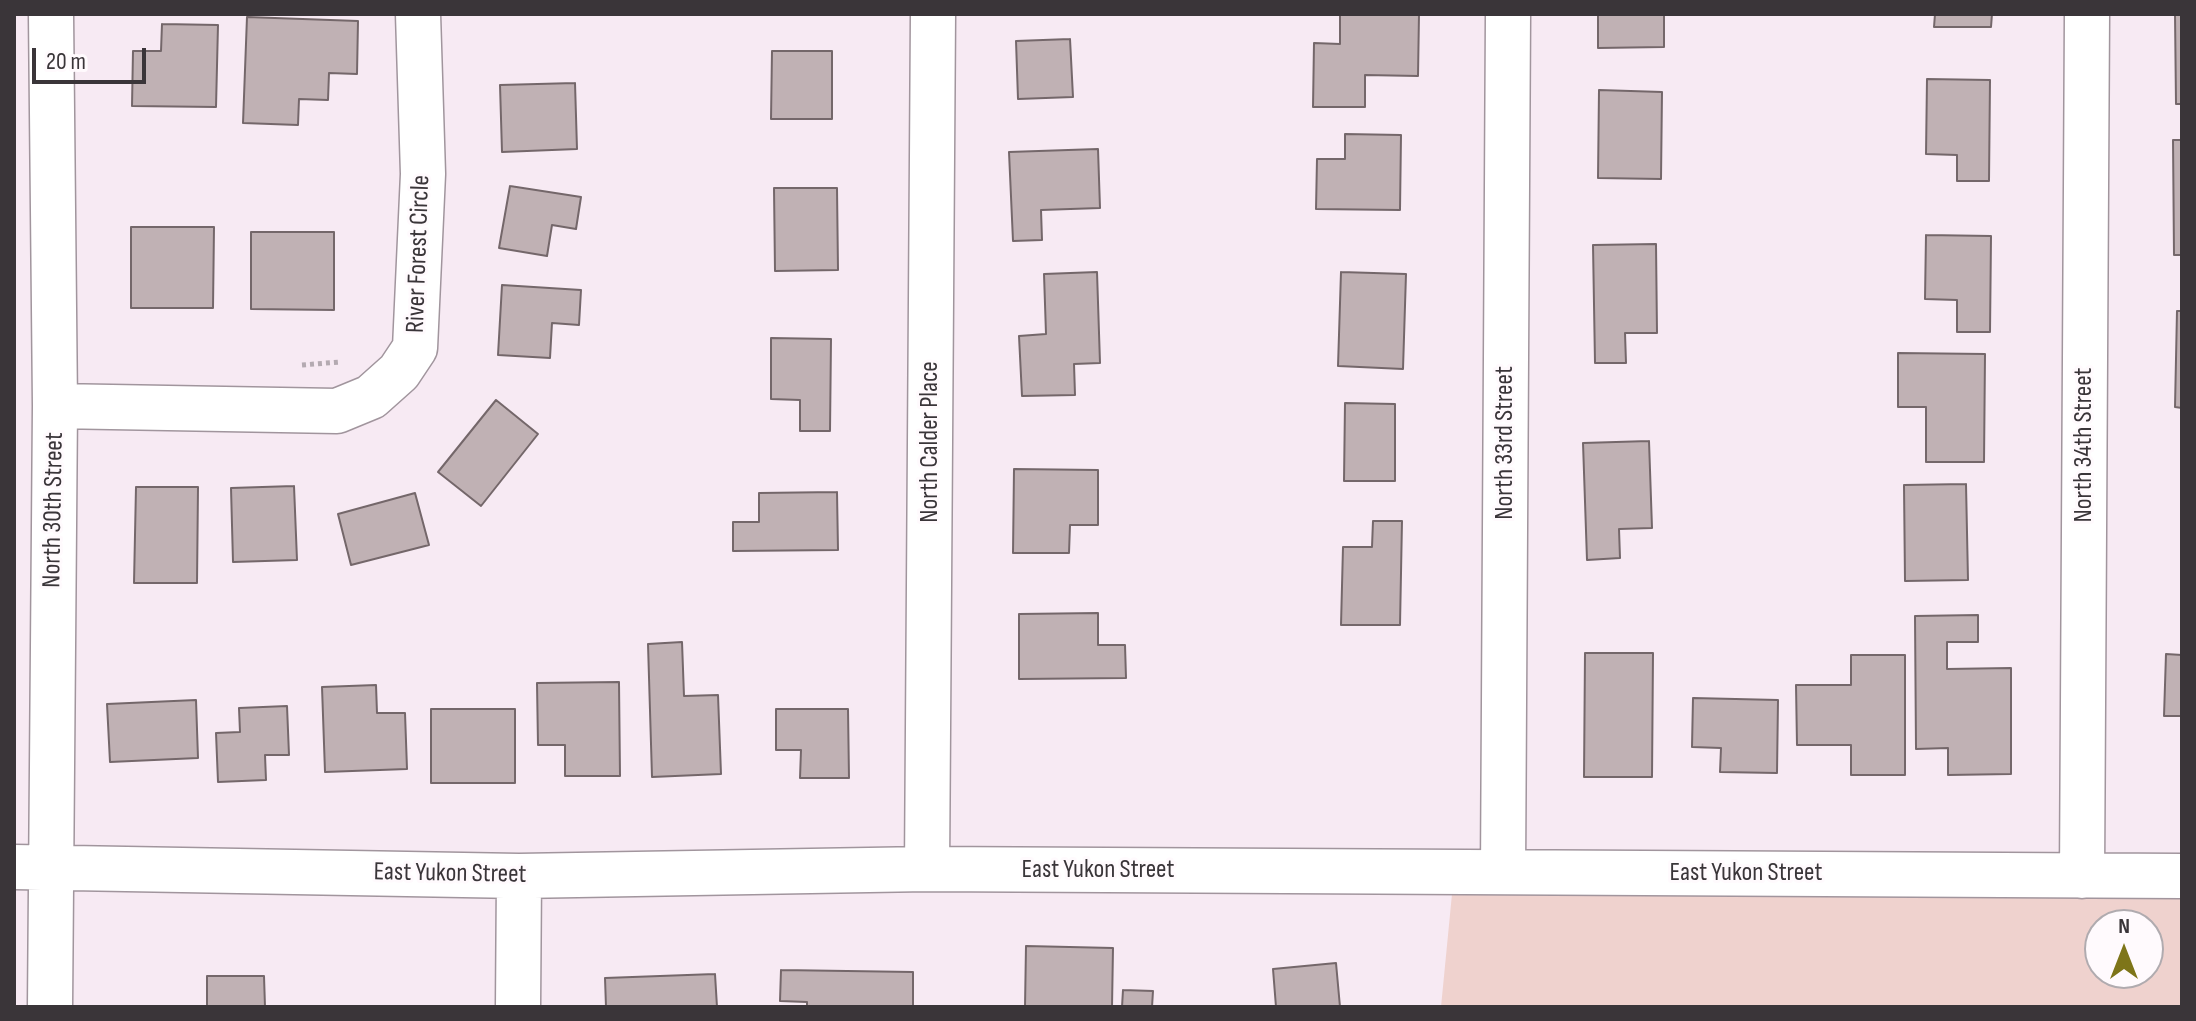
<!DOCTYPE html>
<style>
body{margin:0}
#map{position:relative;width:2196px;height:1021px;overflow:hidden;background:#f7eaf3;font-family:"Sofia Sans Condensed",sans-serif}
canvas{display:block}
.frame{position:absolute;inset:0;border:16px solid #3a3539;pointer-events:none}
.north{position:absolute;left:2084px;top:909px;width:80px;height:80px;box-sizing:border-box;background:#fffafd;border:2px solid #b0abaf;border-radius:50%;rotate:0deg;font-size:22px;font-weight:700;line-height:32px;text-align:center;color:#3a3539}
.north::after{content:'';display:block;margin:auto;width:28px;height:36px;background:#7e7519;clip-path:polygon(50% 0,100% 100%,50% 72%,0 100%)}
.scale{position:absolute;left:32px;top:48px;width:114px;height:36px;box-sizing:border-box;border:4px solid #3a3539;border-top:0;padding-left:10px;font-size:24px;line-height:28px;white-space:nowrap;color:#3a3539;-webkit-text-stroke:6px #fffafd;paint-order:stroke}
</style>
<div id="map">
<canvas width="2196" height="1021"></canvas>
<div class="frame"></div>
<div class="north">N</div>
<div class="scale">20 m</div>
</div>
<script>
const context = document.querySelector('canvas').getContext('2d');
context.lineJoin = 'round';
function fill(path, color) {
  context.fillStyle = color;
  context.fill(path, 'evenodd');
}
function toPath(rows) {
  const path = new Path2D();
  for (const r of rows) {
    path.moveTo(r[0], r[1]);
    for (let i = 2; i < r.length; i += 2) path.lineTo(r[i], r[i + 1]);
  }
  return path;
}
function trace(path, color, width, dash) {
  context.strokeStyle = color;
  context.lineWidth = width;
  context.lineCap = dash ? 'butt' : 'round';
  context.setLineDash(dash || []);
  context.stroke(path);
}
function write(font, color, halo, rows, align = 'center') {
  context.font = font + ' "Sofia Sans Condensed",sans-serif';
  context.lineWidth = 6;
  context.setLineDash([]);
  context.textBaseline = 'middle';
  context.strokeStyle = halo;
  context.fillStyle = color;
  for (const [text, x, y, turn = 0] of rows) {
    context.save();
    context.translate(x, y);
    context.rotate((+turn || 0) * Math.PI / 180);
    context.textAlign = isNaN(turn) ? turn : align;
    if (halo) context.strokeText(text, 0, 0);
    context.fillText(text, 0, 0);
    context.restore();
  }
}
const green = toPath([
 [1452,894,2182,897,2182,1007,1441,1007],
 [2100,925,2148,925,2148,973,2100,973]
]);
const building = toPath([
 [1340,14,1419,14,1418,76,1365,75,1365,107,1313,107,1314,43,1340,44,1340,14],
 [1598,14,1664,14,1664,47,1598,48,1598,14],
 [1935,14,1992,14,1991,27,1934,27,1935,14],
 [2175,14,2182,14,2182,104,2176,104,2175,14],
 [247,17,358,21,357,74,329,73,328,100,299,99,298,125,243,123,247,17],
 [162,24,218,25,216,107,132,106,133,51,161,51,162,24],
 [1070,39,1073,97,1018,99,1016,41,1070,39],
 [772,51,832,51,832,119,771,119,772,51],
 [1927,79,1990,80,1989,181,1957,181,1957,155,1926,154,1927,79],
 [575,83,577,149,502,152,500,85,575,83],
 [1599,90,1662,92,1661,179,1598,178,1599,90],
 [1345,134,1401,135,1400,210,1316,209,1317,159,1345,159,1345,134],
 [2173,140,2182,140,2182,255,2174,255,2173,140],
 [1098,149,1100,208,1041,210,1042,240,1013,241,1009,152,1098,149],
 [510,186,581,197,576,229,552,225,547,256,499,248,510,186],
 [774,188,837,188,838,270,775,271,774,188],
 [131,227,214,227,213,308,131,308,131,227],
 [251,232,334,232,334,310,251,309,251,232],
 [1926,235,1991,236,1990,332,1957,332,1957,300,1925,299,1926,235],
 [1656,244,1657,333,1625,333,1626,363,1595,363,1593,245,1656,244],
 [1097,272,1100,363,1074,364,1075,395,1022,396,1019,336,1046,334,1044,274,1097,272],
 [1341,272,1406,274,1403,369,1338,366,1341,272],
 [502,285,581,290,579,325,552,323,550,358,498,355,502,285],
 [2177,311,2182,311,2182,408,2175,407,2177,311],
 [771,338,831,339,830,431,800,431,800,400,771,399,771,338],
 [1898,353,1985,354,1984,462,1926,462,1926,407,1898,407,1898,353],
 [496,400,538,434,481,506,438,472,496,400],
 [1345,403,1395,404,1395,481,1344,481,1345,403],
 [1649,441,1652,528,1619,529,1620,558,1587,560,1583,443,1649,441],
 [1014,469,1098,470,1098,525,1070,525,1069,553,1013,553,1014,469],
 [1966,484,1968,580,1905,581,1904,485,1966,484],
 [294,486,297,560,233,562,231,488,294,486],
 [136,487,198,487,197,583,134,583,136,487],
 [837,492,838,550,733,551,733,522,759,522,759,493,837,492],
 [415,493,429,545,351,565,338,514,415,493],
 [1373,521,1402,521,1400,625,1341,625,1343,547,1372,547,1373,521],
 [1098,613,1098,645,1125,645,1126,678,1019,679,1019,614,1098,613],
 [1978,615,1978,642,1947,642,1947,669,2011,668,2011,774,1948,775,1948,748,1916,749,1915,616,1978,615],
 [682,642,684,696,718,695,721,774,652,777,648,644,682,642],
 [1585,653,1653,653,1652,777,1584,777,1585,653],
 [2166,654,2182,655,2182,716,2164,716,2166,654],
 [1851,655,1905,655,1905,775,1851,775,1851,745,1797,745,1796,685,1851,685,1851,655],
 [619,682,620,776,565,776,565,745,538,745,537,683,619,682],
 [376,685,377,713,405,713,407,769,325,772,322,687,376,685],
 [1693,698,1778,700,1777,773,1720,772,1721,748,1692,747,1693,698],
 [196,700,198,758,110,762,107,704,196,700],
 [287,706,289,755,265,755,266,780,218,782,216,733,240,732,239,708,287,706],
 [431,709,515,709,515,783,431,783,431,709],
 [776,709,848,709,849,778,800,778,801,750,776,750,776,709],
 [1026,946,1113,948,1112,1007,1025,1007,1026,946],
 [1336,963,1340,1007,1276,1007,1273,969,1336,963],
 [781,970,913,972,913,1007,807,1007,807,1002,780,1001,781,970],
 [715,974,717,1007,606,1007,605,978,715,974],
 [207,976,264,976,265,1007,207,1007,207,976],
 [1123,990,1153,991,1152,1007,1122,1007,1123,990]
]);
const path = toPath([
 [302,365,340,362]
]);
const minor = toPath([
 [55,406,337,411,371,397,399,372,415,348,423,174,418,14],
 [14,867,519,876,927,869,2182,876],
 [927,869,933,14],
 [1503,872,1508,14],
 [2082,876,2087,14],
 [50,1007,55,406,51,14],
 [518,1007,519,876]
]);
const streetNames = [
 ["River Forest Circle",419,254,-88],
 ["North Calder Place",930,442,-90],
 ["North 33rd Street",1505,443,-90],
 ["North 34th Street",2084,445,-90],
 ["North 30th Street",54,510,-89],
 ["East Yukon Street",1098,870],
 ["East Yukon Street",1746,873],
 ["East Yukon Street",450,874,1]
];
fill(green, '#efd2ce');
fill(building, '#c0b1b4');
trace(building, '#74676a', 2);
trace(minor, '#a1959d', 47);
trace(path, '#b4aab1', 5, [4, 4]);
trace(minor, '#fff', 44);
write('26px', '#3a3539', '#fffafd', streetNames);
</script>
